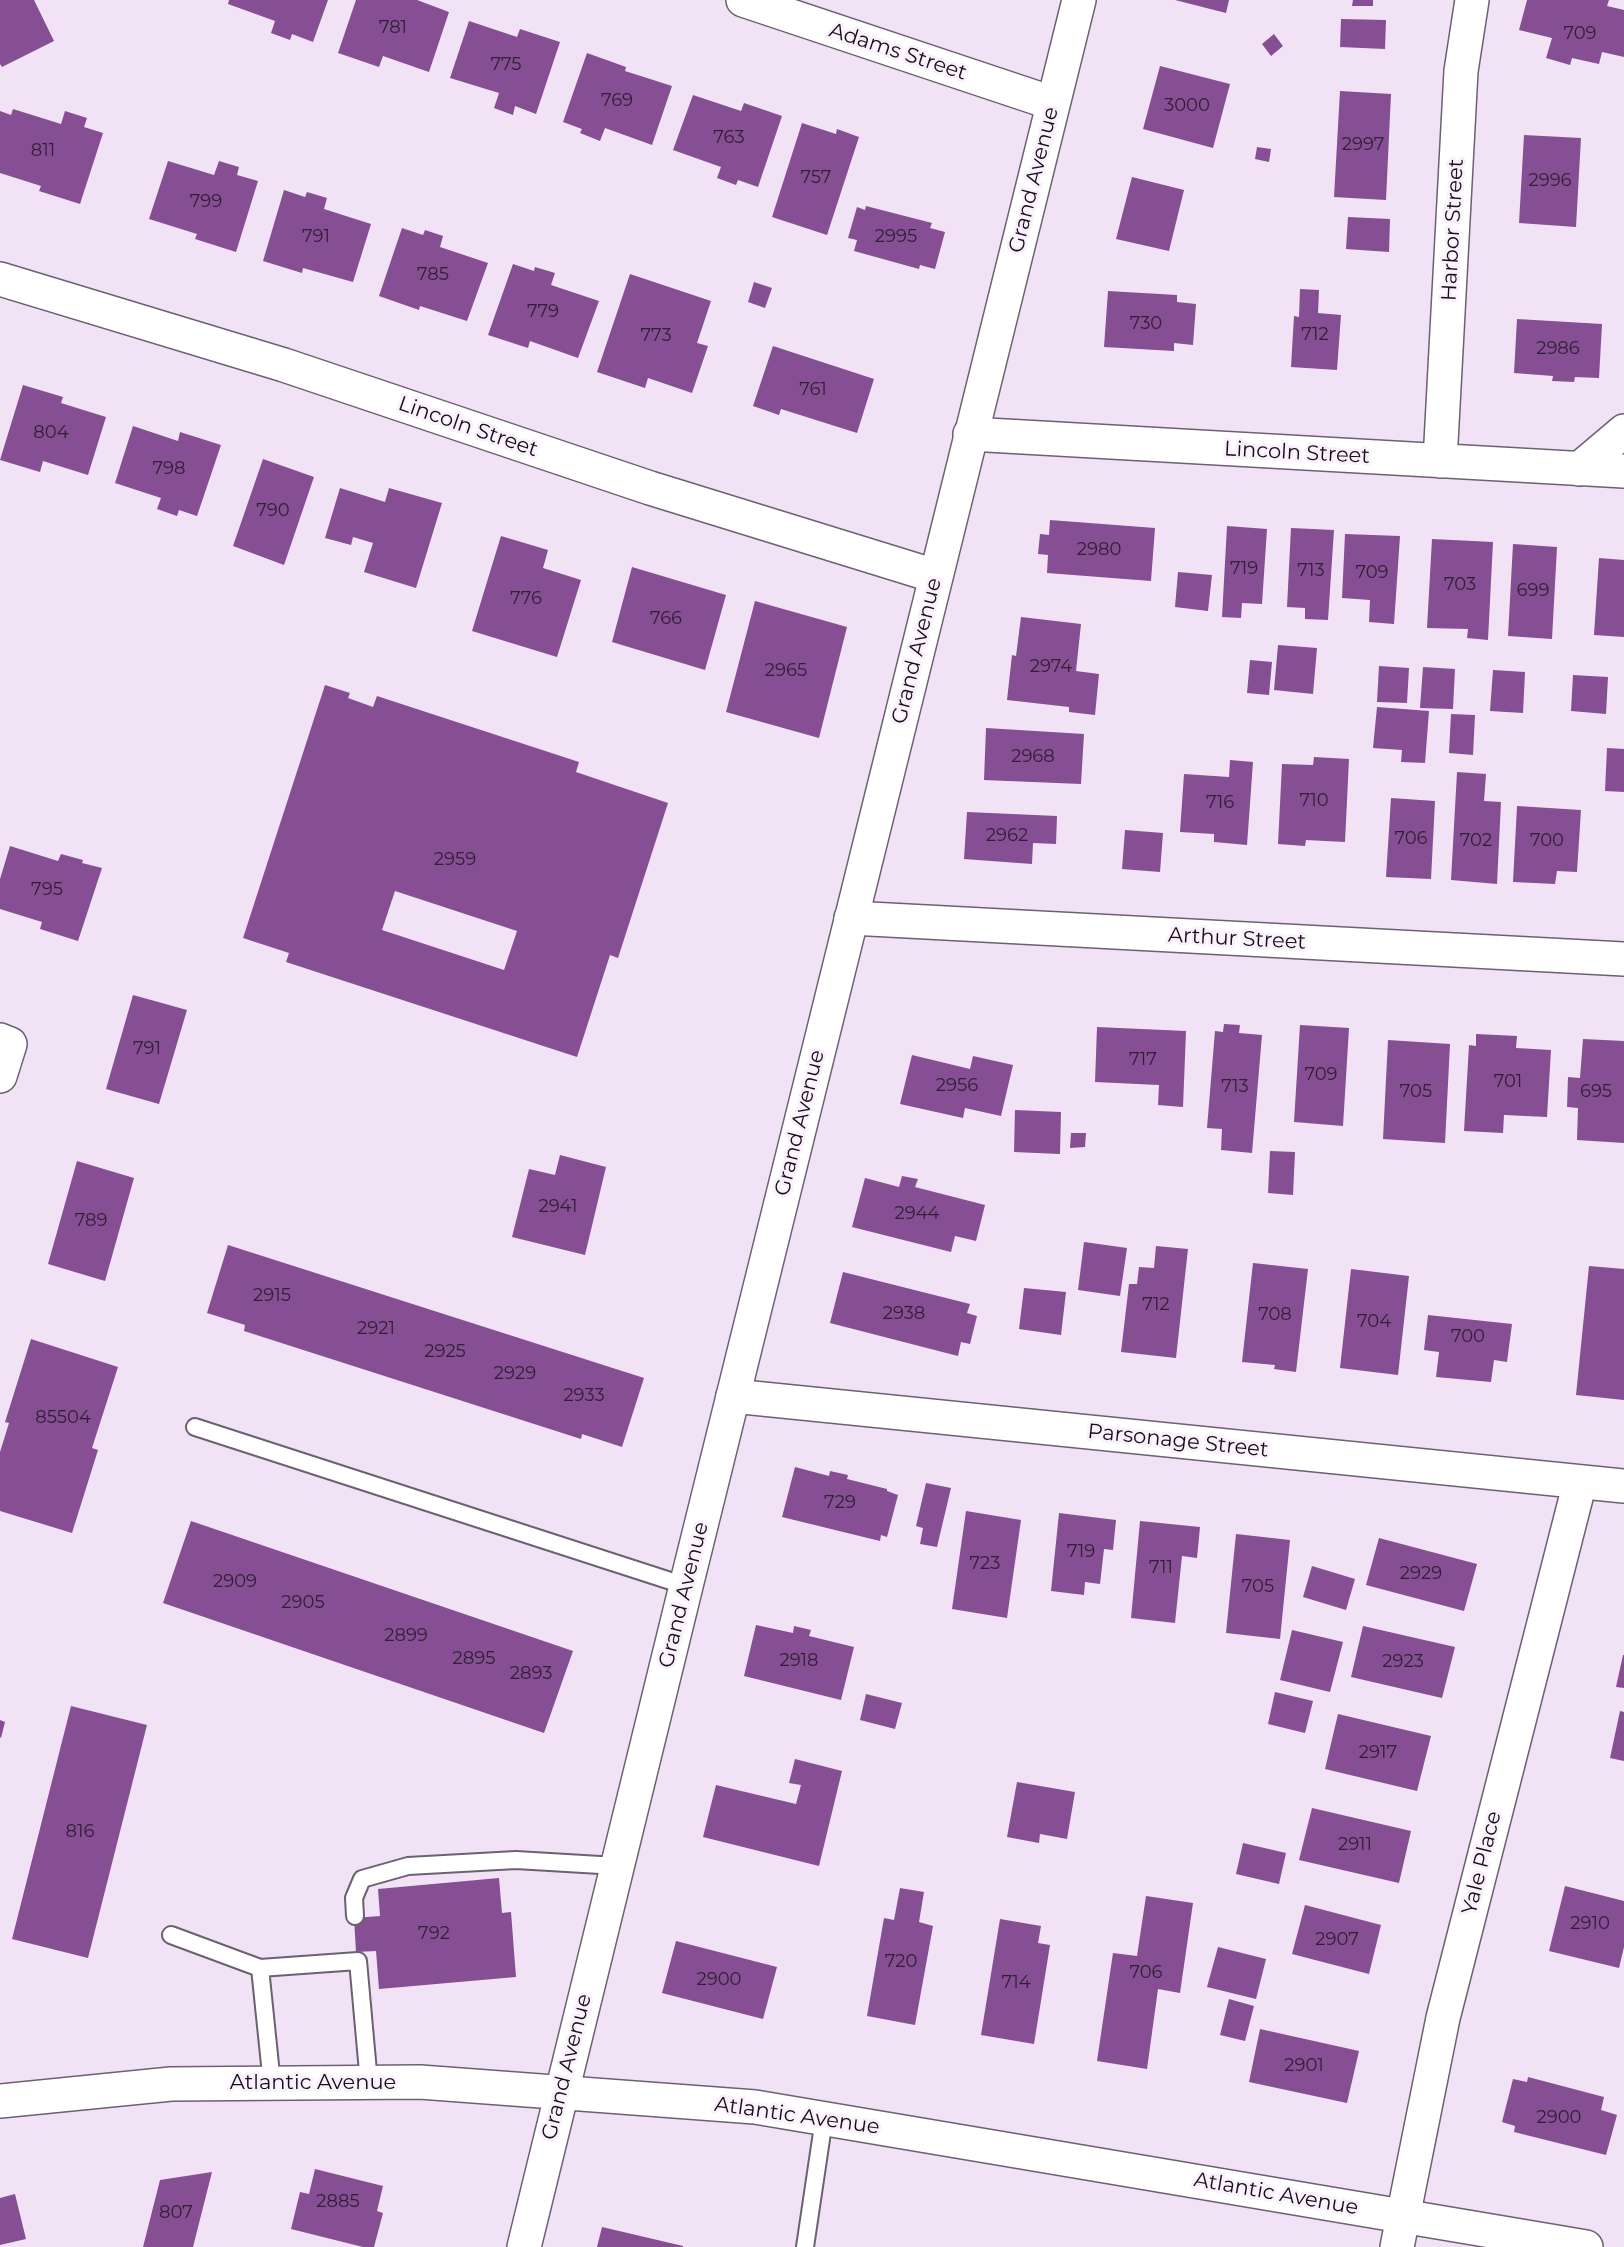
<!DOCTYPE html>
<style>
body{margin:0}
canvas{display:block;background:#f1e2f5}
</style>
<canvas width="1624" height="2247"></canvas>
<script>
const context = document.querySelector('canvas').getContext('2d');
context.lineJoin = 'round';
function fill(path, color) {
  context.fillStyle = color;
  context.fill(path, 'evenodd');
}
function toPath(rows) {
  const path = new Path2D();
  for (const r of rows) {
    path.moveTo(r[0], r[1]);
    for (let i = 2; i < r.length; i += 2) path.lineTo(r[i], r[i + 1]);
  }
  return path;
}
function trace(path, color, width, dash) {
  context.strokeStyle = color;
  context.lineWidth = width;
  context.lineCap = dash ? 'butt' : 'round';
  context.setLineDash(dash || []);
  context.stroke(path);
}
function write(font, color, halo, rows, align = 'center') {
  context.font = font + ' Montserrat,sans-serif';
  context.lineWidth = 6;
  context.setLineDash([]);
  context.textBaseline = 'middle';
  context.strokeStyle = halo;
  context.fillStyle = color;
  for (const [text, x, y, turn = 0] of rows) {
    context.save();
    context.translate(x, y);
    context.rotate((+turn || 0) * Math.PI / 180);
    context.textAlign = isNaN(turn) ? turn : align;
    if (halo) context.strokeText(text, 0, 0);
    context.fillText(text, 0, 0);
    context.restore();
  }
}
const building = toPath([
 [0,0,34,0,54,41,2,67,0,64],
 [229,0,328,0,313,42,292,34,290,40,271,33,275,21,228,4],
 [356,0,417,0,449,12,429,72,383,56,379,67,338,53],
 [1175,0,1229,0,1226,13],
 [1353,0,1373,0,1373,6,1352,6],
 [1527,0,1609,0,1607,6,1624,10,1624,57,1602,52,1599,64,1572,58,1570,65,1546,58,1552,38,1519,30],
 [1341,19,1386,20,1385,49,1340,47],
 [469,21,517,37,520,29,560,42,536,114,515,106,513,115,494,108,499,93,450,78],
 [1274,34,1283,46,1271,56,1262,44],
 [587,53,626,67,625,71,672,86,652,145,605,128,600,141,580,133,582,129,563,122],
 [1160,66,1230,84,1213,148,1143,129],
 [1340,91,1391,94,1386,200,1334,197],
 [693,95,741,111,744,103,782,116,758,187,738,180,736,185,717,178,721,167,673,150],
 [13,109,61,124,65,111,87,118,84,127,103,133,80,204,39,191,41,186,0,173,0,111,11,115],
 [802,123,836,134,837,129,859,137,827,235,772,217],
 [1524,135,1581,138,1576,227,1519,223],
 [1257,147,1271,149,1269,162,1255,159],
 [168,161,214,175,219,161,239,167,237,175,258,181,236,252,195,239,197,234,149,219],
 [1132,177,1184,190,1169,251,1116,239],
 [284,190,305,197,307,192,327,198,324,209,371,224,353,282,303,268,302,273,263,261],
 [866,206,932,223,930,228,945,232,935,269,920,265,919,269,854,251,857,240,848,238,857,207,865,210],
 [1348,217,1390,219,1389,252,1346,249],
 [402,228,423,235,425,230,443,236,440,247,488,263,467,321,420,306,419,310,379,296],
 [513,264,534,271,535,267,555,273,551,285,599,301,578,358,530,341,528,348,488,335],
 [630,274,711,301,697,343,708,346,692,393,648,378,645,388,597,372],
 [754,282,772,288,765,308,748,302],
 [1300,289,1319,290,1318,313,1341,315,1337,370,1291,367,1294,316,1299,317],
 [1108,291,1177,295,1177,302,1196,304,1193,345,1174,343,1174,351,1104,347],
 [1517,319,1602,324,1599,378,1575,377,1574,382,1552,381,1553,376,1514,373],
 [773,346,874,379,857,433,781,409,779,415,753,406],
 [23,385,63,397,61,403,106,417,88,475,43,461,40,472,0,460],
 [133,426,178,441,180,432,221,445,197,516,179,510,177,516,157,509,161,498,115,483],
 [263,459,314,477,284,565,233,546],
 [340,488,385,502,389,488,442,503,416,588,364,572,373,543,353,537,351,545,325,538],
 [1050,520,1155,528,1151,581,1047,573,1048,555,1038,554,1040,534,1049,535],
 [1227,526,1267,529,1262,604,1242,603,1241,618,1222,617],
 [1291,528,1334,530,1328,620,1305,619,1305,608,1287,607],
 [1345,534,1400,536,1394,624,1369,622,1370,600,1342,598],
 [501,536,548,550,543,568,581,580,557,657,472,631],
 [1432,539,1493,542,1488,640,1467,638,1468,629,1427,628],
 [1513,544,1557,547,1552,639,1508,636],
 [1599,558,1624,560,1624,637,1594,635],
 [632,567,726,595,705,670,612,642],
 [1178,572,1212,575,1208,611,1175,607],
 [755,601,847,627,819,738,726,712],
 [1021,617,1081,624,1076,671,1099,674,1095,715,1069,712,1069,707,1007,700,1012,655,1016,656],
 [1278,645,1317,648,1313,694,1274,690],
 [1250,660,1272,662,1269,695,1247,693],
 [1379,666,1409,668,1407,703,1377,702],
 [1423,667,1455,669,1453,709,1420,708],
 [1493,670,1525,672,1523,713,1490,711],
 [1573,675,1608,677,1606,714,1571,711],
 [325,685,350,693,348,698,373,707,377,696,579,762,576,772,668,803,618,958,610,955,577,1057,286,962,289,953,243,938],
 [395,891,517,931,504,970,382,930],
 [1377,707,1429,711,1425,763,1401,762,1402,750,1373,748],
 [1451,714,1475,715,1473,755,1449,753],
 [986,728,1084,734,1081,784,984,780],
 [1607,748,1624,749,1624,792,1605,791],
 [1314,757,1349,759,1345,842,1306,840,1305,846,1278,844,1282,764,1313,765],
 [1230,760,1253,762,1247,845,1214,842,1214,834,1180,832,1184,774,1229,777],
 [1457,772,1486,774,1484,801,1501,802,1497,884,1451,880],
 [1391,798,1435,801,1431,879,1386,877],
 [1517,806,1581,810,1577,872,1557,871,1555,884,1513,882],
 [967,812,1057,816,1056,844,1033,843,1032,864,964,859],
 [1125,830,1163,833,1160,872,1122,869],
 [10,846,58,861,61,854,83,860,82,863,102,868,78,941,40,929,42,922,0,909,0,879],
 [133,995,187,1010,159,1104,106,1089],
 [1224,1024,1240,1025,1239,1033,1262,1035,1252,1153,1221,1150,1222,1129,1207,1128,1215,1031,1223,1032],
 [1300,1025,1349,1028,1343,1126,1294,1122],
 [1097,1027,1186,1031,1183,1107,1158,1105,1159,1085,1095,1082],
 [1476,1034,1517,1036,1516,1048,1551,1050,1547,1117,1504,1115,1503,1133,1464,1131,1469,1045,1476,1046],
 [1583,1039,1624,1041,1624,1143,1577,1140,1578,1108,1567,1107,1568,1077,1580,1078],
 [1388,1040,1450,1044,1445,1143,1383,1139],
 [912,1055,970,1069,973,1056,1013,1065,1001,1116,965,1108,963,1118,900,1104],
 [1015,1110,1061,1112,1060,1154,1014,1152],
 [1071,1133,1086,1133,1085,1147,1070,1148],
 [1270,1151,1295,1152,1293,1195,1268,1193],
 [560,1155,606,1167,585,1255,512,1237,529,1169,555,1175],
 [77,1161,134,1178,105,1281,48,1264],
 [902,1176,918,1179,915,1187,985,1205,976,1241,955,1236,951,1252,852,1227,865,1178,899,1187],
 [1084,1242,1127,1248,1120,1296,1078,1290],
 [228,1245,644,1378,622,1447,582,1434,581,1439,244,1331,245,1325,207,1313],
 [1156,1246,1188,1249,1176,1358,1121,1352,1129,1284,1137,1284,1139,1267,1154,1268],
 [1253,1263,1308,1269,1296,1372,1274,1369,1275,1365,1242,1362],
 [1589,1266,1624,1269,1624,1400,1576,1395],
 [1351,1269,1409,1276,1398,1375,1340,1368],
 [843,1272,970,1304,967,1313,977,1316,970,1344,961,1342,958,1356,830,1323],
 [1024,1288,1066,1292,1061,1335,1019,1329],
 [1428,1315,1512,1324,1507,1362,1494,1360,1491,1382,1436,1377,1439,1352,1424,1350],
 [31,1339,118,1367,92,1448,98,1450,72,1533,0,1511,0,1452,9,1423,5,1422],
 [795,1467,829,1476,830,1471,848,1475,847,1479,887,1489,887,1491,898,1495,887,1537,881,1535,880,1541,782,1517],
 [926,1483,951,1488,937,1547,920,1544,923,1528,916,1526],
 [966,1511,1021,1520,1007,1618,952,1609],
 [1059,1513,1116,1520,1113,1550,1104,1549,1100,1584,1085,1582,1084,1595,1051,1591],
 [191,1521,573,1651,544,1733,163,1603],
 [1140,1521,1200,1527,1197,1558,1182,1556,1175,1623,1131,1618],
 [1236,1534,1290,1540,1280,1639,1226,1633],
 [1379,1538,1477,1564,1464,1611,1366,1585],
 [1312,1566,1355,1579,1346,1610,1303,1597],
 [756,1625,793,1633,794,1626,811,1630,809,1636,854,1647,841,1700,744,1676],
 [1363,1626,1455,1647,1442,1698,1351,1677],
 [1292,1630,1343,1642,1330,1692,1280,1680],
 [1623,1655,1624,1655,1624,1688,1616,1687],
 [1275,1692,1313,1701,1305,1733,1268,1724],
 [866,1694,902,1703,895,1729,860,1720],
 [71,1706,147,1725,88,1958,12,1939],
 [1620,1711,1624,1712,1624,1761,1610,1758],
 [1338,1714,1431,1736,1417,1791,1325,1769],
 [0,1720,5,1722,1,1738,0,1737],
 [795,1759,842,1771,819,1866,703,1837,716,1785,796,1804,801,1785,789,1783],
 [1017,1782,1075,1792,1067,1839,1040,1834,1039,1843,1007,1837],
 [1312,1808,1411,1831,1399,1883,1299,1860],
 [1243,1843,1286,1853,1279,1884,1236,1874],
 [499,1878,502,1913,511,1912,516,1977,379,1989,376,1951,356,1952,354,1918,380,1916,378,1889],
 [1565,1886,1624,1901,1624,1947,1619,1968,1549,1951],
 [900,1888,924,1892,919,1922,933,1926,915,2025,867,2016,884,1918,894,1920],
 [1146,1896,1193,1903,1180,1993,1158,1989,1147,2069,1097,2061,1113,1953,1137,1956],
 [1305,1905,1381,1925,1369,1974,1292,1954],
 [1000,1919,1041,1926,1038,1943,1050,1945,1034,2044,981,2035],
 [676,1941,777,1967,763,2019,662,1993],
 [1218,1947,1266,1959,1256,1999,1207,1987],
 [1229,1999,1254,2006,1245,2041,1220,2035],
 [1260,2029,1359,2051,1347,2103,1249,2082],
 [1528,2077,1604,2097,1601,2110,1617,2115,1606,2155,1514,2132,1515,2126,1502,2122,1513,2079,1527,2082],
 [315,2169,383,2186,377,2211,383,2213,374,2247,363,2247,291,2229,300,2192,309,2194],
 [212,2172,193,2247,143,2247,160,2180],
 [15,2194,26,2239,0,2245,0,2198],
 [602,2227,683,2246,683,2247,597,2247]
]);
const service = toPath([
 [195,1427,686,1586],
 [355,1916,354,1898,362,1879,408,1866,516,1860,617,1866],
 [171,1935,260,1968,272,2084],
 [260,1968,358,1961,369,2083],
 [805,2247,824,2119]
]);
const minor = toPath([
 [743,0,1052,103],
 [0,279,284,365,650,488,935,576],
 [970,434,1624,471],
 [1440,461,1461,71,1472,0],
 [1579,469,1624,431],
 [851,918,1624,959],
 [0,1040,10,1044,0,1076],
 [733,1396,1624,1486],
 [1397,2247,1443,2018,1580,1482]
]);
const tertiary = toPath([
 [524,2247,686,1586,1079,0]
]);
const secondary = toPath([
 [0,2101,171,2084,420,2082,755,2107,1586,2247]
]);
const numberNames = [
 ["781",393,28],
 ["709",1580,34],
 ["775",506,65],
 ["769",617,101],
 ["3000",1187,106],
 ["763",729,138],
 ["2997",1363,145],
 ["811",43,151],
 ["757",816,178],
 ["2996",1550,181],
 ["799",206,202],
 ["791",316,237],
 ["2995",896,237],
 ["785",433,275],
 ["779",543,312],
 ["730",1146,324],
 ["712",1315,335],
 ["773",656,336],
 ["2986",1558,349],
 ["761",813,390],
 ["804",51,433],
 ["798",169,469],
 ["790",273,511],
 ["2980",1099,550],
 ["719",1244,569],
 ["713",1311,571],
 ["709",1372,573],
 ["703",1460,585],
 ["699",1533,591],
 ["776",526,599],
 ["766",666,619],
 ["2974",1051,667],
 ["2965",786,671],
 ["2968",1033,757],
 ["710",1314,801],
 ["716",1220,803],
 ["2962",1007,836],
 ["706",1411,839],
 ["702",1476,841],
 ["700",1547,841],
 ["2959",455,860],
 ["795",47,890],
 ["791",147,1049],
 ["717",1143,1060],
 ["709",1321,1075],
 ["701",1508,1082],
 ["2956",957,1086],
 ["713",1235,1087],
 ["705",1416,1092],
 ["695",1596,1092],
 ["2941",558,1207],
 ["2944",917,1214],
 ["789",91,1221],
 ["2915",272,1296],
 ["712",1156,1305],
 ["2938",904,1314],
 ["708",1275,1315],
 ["704",1374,1322],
 ["2921",376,1329],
 ["700",1468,1337],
 ["2925",445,1352],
 ["2929",515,1374],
 ["2933",584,1396],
 ["85504",63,1418],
 ["729",840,1503],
 ["719",1081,1552],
 ["723",985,1564],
 ["711",1161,1568],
 ["2929",1421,1574],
 ["2909",235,1582],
 ["705",1258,1587],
 ["2905",303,1603],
 ["2899",406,1636],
 ["2895",474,1659],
 ["2918",799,1661],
 ["2923",1403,1662],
 ["2893",531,1674],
 ["2917",1378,1753],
 ["816",80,1832],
 ["2911",1355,1845],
 ["2910",1590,1924],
 ["792",434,1934],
 ["2907",1337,1940],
 ["720",901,1962],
 ["706",1146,1973],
 ["2900",719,1980],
 ["714",1016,1983],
 ["2901",1304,2066],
 ["2900",1559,2118],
 ["2885",338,2202],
 ["807",176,2213]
];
const streetNames = [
 ["Adams Street",898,52,18],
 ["Grand Avenue",1034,180,-76],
 ["Harbor Street",1453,230,-87],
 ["Lincoln Street",468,427,19],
 ["Lincoln Street",1297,453,3],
 ["Grand Avenue",917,651,-76],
 ["Arthur Street",1237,939,3],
 ["Grand Avenue",800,1123,-76],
 ["Parsonage Street",1178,1441,6],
 ["Grand Avenue",684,1595,-76],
 ["Yale Place",1482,1863,-76],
 ["Grand Avenue",567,2067,-76],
 ["Atlantic Avenue",313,2083],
 ["Atlantic Avenue",797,2116,8],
 ["Atlantic Avenue",1276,2194,10]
];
fill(building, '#864f93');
trace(service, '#6d6071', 20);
trace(minor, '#6d6071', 36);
trace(tertiary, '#6d6071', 36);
trace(secondary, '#6d6071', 36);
trace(service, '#fff', 16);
trace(minor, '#fff', 33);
trace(tertiary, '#fff', 33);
trace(secondary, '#fff', 33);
write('18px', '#301f35', null, numberNames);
write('21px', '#140f16', '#fbf1fd', streetNames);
</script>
